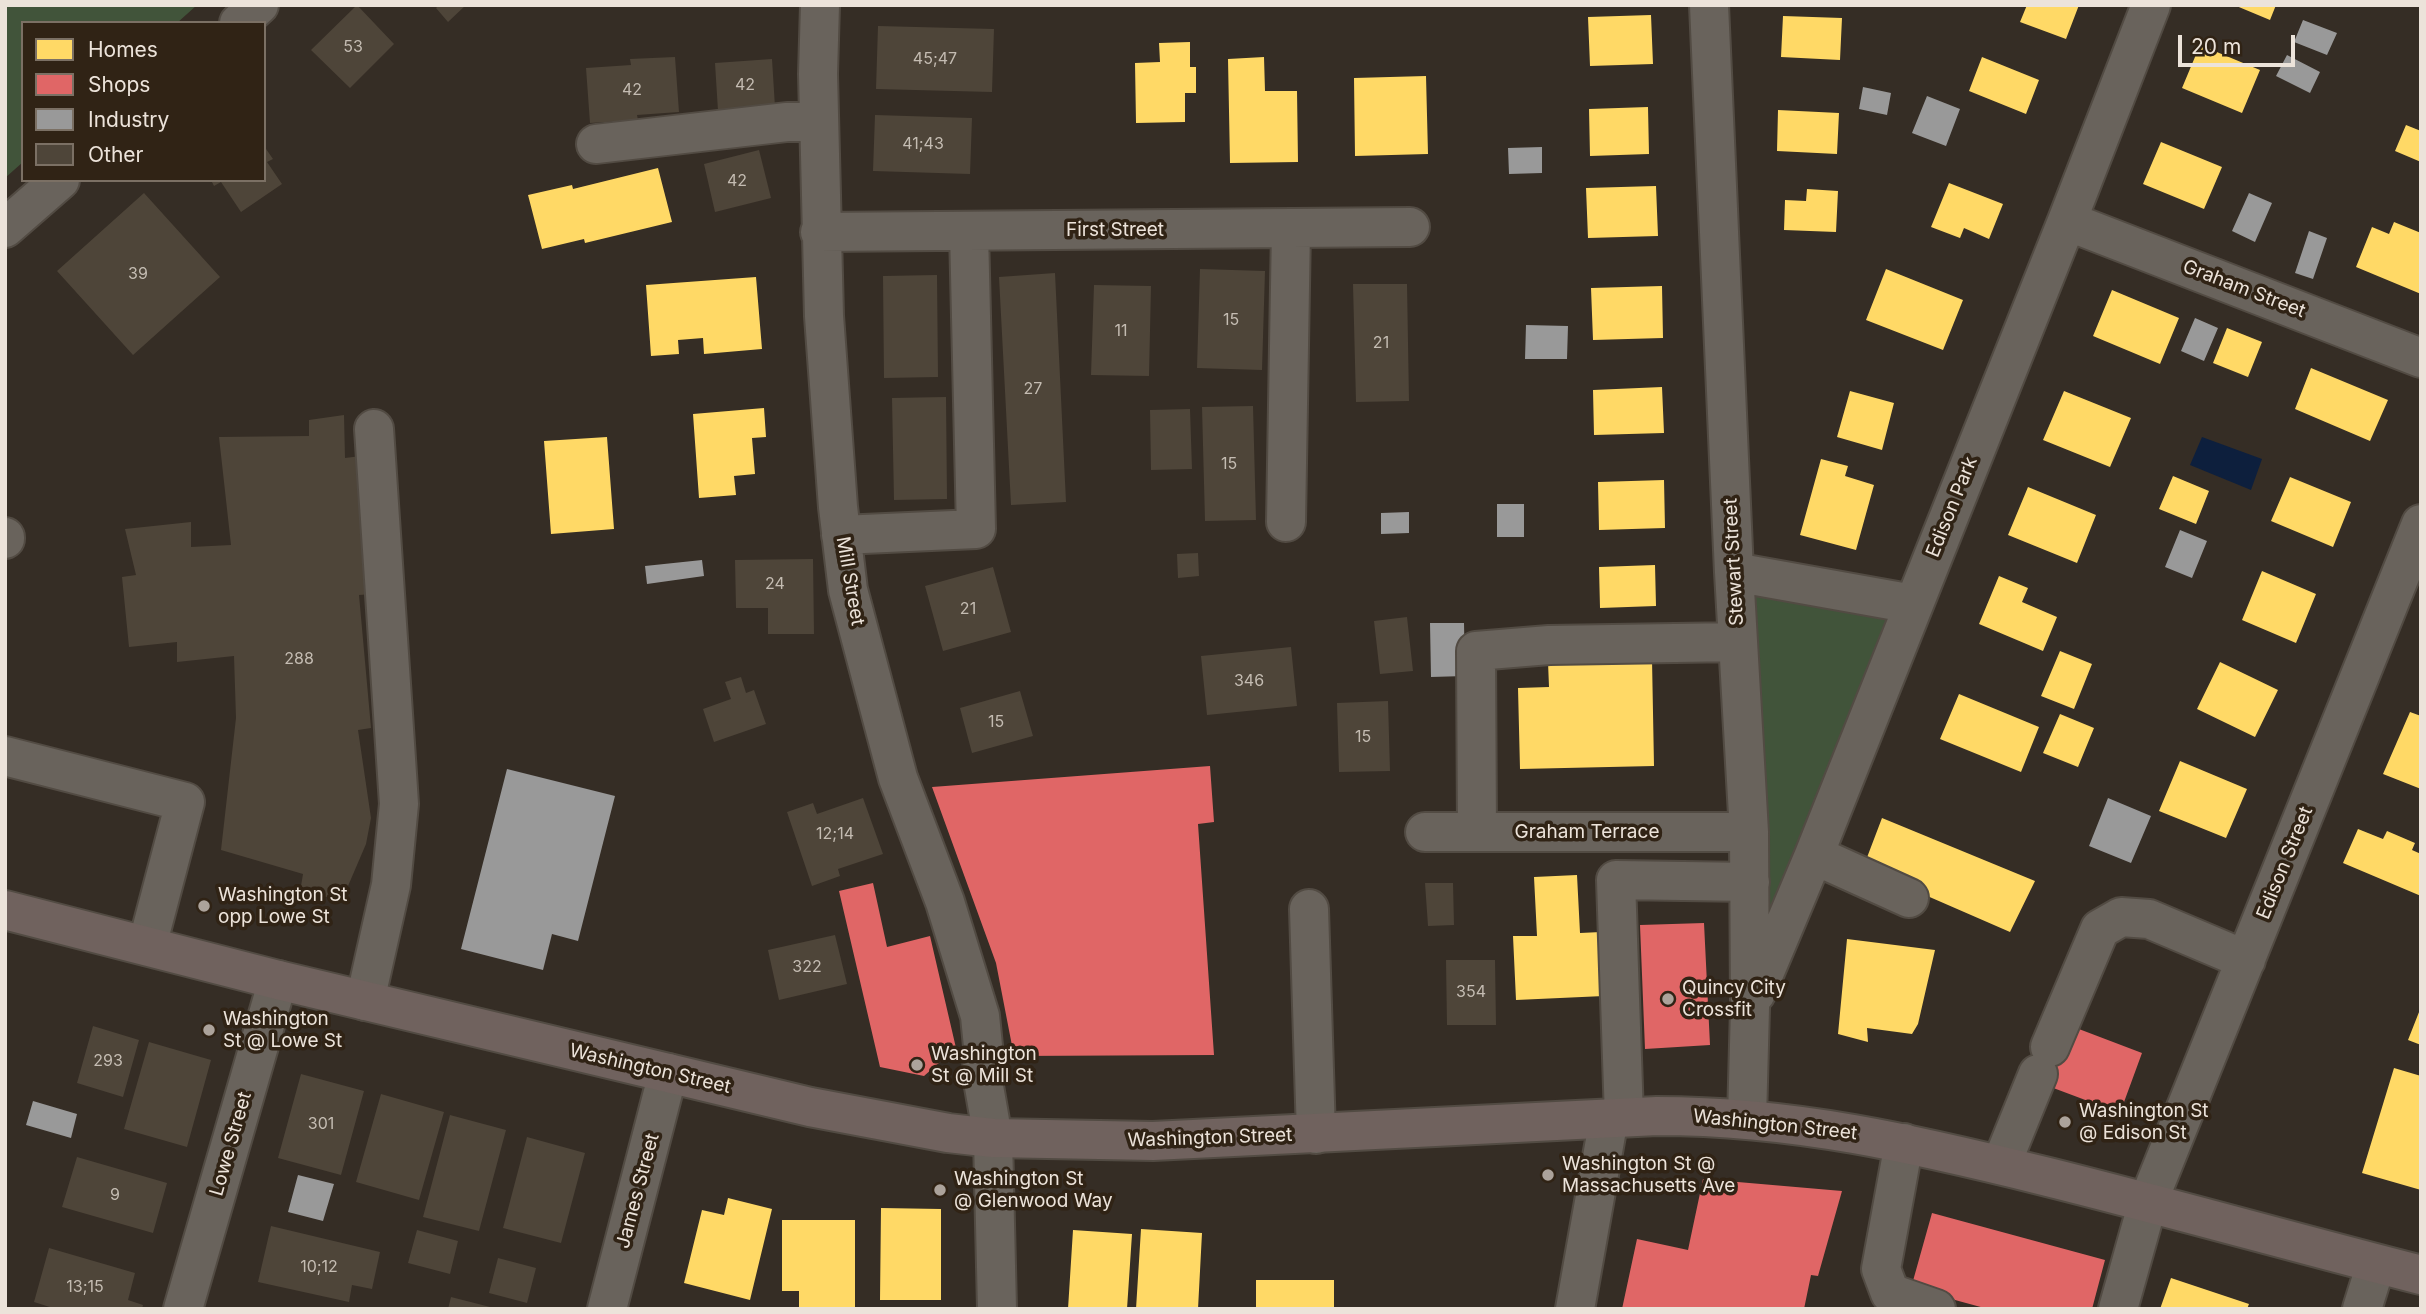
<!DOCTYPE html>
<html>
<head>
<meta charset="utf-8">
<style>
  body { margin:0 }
  #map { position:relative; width:2426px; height:1314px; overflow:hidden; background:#352d25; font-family:Inter,sans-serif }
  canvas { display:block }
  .frame { position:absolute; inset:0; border:7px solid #ece3da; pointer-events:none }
  .legend { position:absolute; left:21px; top:21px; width:245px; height:161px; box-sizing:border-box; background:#302315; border:2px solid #7b7064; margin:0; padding:9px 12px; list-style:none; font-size:21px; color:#ece3da }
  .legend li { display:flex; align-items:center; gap:14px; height:35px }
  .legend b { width:35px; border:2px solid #7b7064 }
  .scale { position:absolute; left:2178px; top:35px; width:117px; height:32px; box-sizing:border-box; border:4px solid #ece3da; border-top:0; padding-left:9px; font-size:21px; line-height:24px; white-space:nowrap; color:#ece3da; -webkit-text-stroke:5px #302315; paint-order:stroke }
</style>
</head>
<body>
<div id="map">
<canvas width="2426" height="1314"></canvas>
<div class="frame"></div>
<ul class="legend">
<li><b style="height:19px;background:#ffd966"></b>Homes</li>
<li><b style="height:19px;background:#e06666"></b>Shops</li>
<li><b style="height:19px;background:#999"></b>Industry</li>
<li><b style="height:19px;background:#4e4539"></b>Other</li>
</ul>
<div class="scale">20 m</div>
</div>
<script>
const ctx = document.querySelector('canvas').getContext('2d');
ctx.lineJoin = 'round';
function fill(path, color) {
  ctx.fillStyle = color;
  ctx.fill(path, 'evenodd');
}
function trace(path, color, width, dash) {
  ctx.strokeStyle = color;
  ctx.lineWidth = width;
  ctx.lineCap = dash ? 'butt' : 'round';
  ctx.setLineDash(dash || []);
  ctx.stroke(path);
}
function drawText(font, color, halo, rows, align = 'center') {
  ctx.font = font + ' Inter,sans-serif';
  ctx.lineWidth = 7;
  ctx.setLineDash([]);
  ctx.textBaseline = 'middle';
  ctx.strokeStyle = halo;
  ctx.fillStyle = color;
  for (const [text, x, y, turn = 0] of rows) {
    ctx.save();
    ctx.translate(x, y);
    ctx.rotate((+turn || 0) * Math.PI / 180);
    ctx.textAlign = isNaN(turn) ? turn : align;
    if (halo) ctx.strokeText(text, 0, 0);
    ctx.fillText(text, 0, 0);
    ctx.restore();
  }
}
fill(new Path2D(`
  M 5,5 L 197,5 L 177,23 L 23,23 L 23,162 L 5,178 Z
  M 1749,595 L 1897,617 L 1766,922 Z`), '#41543a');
fill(new Path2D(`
  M 2202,437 L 2262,459 L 2251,490 L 2190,465 Z`), '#0d1f3d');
fill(new Path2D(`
  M 2027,5 L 2079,5 L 2066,39 L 2020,22 Z
  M 2234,5 L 2276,5 L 2270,20 Z
  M 1651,15 L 1653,64 L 1590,66 L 1588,17 Z
  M 1783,16 L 1842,18 L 1840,60 L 1781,57 Z
  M 1190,42 L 1190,67 L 1196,67 L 1196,93 L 1185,93 L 1185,122 L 1136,123 L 1135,63 L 1160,62 L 1159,43 Z
  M 2200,45 L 2260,70 L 2242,113 L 2182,88 Z
  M 1264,57 L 1265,91 L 1297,91 L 1298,162 L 1230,163 L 1228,59 Z
  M 1982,57 L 2039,80 L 2026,114 L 1969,91 Z
  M 1426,76 L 1428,154 L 1355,156 L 1354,78 Z
  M 1648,107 L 1649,154 L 1590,156 L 1589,109 Z
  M 1778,110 L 1839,113 L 1837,154 L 1777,151 Z
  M 2406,125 L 2421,131 L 2421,162 L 2395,151 Z
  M 2161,142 L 2222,167 L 2204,209 L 2143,184 Z
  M 658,168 L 672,222 L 585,243 L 584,239 L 542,249 L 528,195 L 572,185 L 573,189 Z
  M 1949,183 L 2003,204 L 1989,239 L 1964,228 L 1960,238 L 1931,227 Z
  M 1656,186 L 1658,236 L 1588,238 L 1586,188 Z
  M 1807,189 L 1838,191 L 1836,232 L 1784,230 L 1785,200 L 1806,201 Z
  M 2394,222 L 2421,233 L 2421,294 L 2356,267 L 2372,227 L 2389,234 Z
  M 1886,269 L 1963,300 L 1943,350 L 1866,320 Z
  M 756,277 L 762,349 L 704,354 L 703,338 L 678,340 L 679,354 L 651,356 L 646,285 Z
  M 1662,286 L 1663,338 L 1593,340 L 1591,288 Z
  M 2112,290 L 2179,318 L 2160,364 L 2093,336 Z
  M 2227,328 L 2262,342 L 2248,377 L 2213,363 Z
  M 2311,368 L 2388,400 L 2370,441 L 2295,409 Z
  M 1662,387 L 1664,433 L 1594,435 L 1593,390 Z
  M 1850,391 L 1894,403 L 1882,450 L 1837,437 Z
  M 2064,391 L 2131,418 L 2110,467 L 2043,440 Z
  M 764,408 L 766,437 L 752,438 L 755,474 L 734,476 L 736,495 L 699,498 L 693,414 Z
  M 607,437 L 614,529 L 551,534 L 544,441 Z
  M 1821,459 L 1848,466 L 1845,476 L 1874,485 L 1856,550 L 1800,535 Z
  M 2173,476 L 2209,491 L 2196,524 L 2159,509 Z
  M 2290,477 L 2351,502 L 2333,547 L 2271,521 Z
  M 1664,480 L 1665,528 L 1599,530 L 1598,482 Z
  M 2028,487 L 2096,515 L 2077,563 L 2008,535 Z
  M 1655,565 L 1656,606 L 1600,608 L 1599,567 Z
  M 2262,571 L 2316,594 L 2296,643 L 2242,620 Z
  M 1999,576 L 2028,588 L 2022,602 L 2057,617 L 2043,651 L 1979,624 Z
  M 2060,651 L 2092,664 L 2074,709 L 2041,696 Z
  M 1652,659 L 1654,766 L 1520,769 L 1518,688 L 1549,687 L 1548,662 Z
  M 2220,662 L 2278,690 L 2255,737 L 2197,709 Z
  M 1959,694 L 2039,727 L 2021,772 L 1940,739 Z
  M 2410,712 L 2421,716 L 2421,789 L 2383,774 Z
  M 2060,714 L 2094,728 L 2078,767 L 2043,753 Z
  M 2180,761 L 2247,789 L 2226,838 L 2159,811 Z
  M 1882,818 L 2035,881 L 2010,932 L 1863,868 Z
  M 2358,829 L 2383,839 L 2387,831 L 2415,843 L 2412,850 L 2421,854 L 2421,896 L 2343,863 Z
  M 1577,875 L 1580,933 L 1601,932 L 1604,996 L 1516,1000 L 1513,936 L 1537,936 L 1534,877 Z
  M 1847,939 L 1935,950 L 1918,1024 L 1912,1034 L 1867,1028 L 1868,1042 L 1838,1034 Z
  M 2421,1007 L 2421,1045 L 2408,1040 Z
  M 2394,1068 L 2421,1076 L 2421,1190 L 2362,1173 Z
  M 728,1198 L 772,1209 L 750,1300 L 684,1283 L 702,1210 L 724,1215 Z
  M 881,1208 L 941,1209 L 941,1300 L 880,1300 Z
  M 782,1220 L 855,1220 L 855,1309 L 799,1309 L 799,1291 L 782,1291 Z
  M 1141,1229 L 1202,1233 L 1198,1309 L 1136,1309 Z
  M 1073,1230 L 1132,1234 L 1127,1309 L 1068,1309 Z
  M 2171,1278 L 2249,1304 L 2247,1309 L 2160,1309 Z
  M 1256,1280 L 1334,1280 L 1334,1309 L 1256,1309 Z`), '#ffd966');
fill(new Path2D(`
  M 1210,766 L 1214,822 L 1198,824 L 1214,1055 L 1014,1056 L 996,963 L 932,787 Z
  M 873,883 L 887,947 L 930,936 L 956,1048 L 924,1076 L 880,1067 L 839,891 Z
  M 1704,923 L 1710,1045 L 1645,1049 L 1640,925 Z
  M 2071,1026 L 2142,1053 L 2120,1113 L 2048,1086 Z
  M 1703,1179 L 1842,1191 L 1818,1276 L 1811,1275 L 1804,1309 L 1622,1309 L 1637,1239 L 1688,1250 Z
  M 1932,1213 L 2105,1260 L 2092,1309 L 1988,1309 L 1911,1288 Z`), '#e06666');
fill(new Path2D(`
  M 2303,20 L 2337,33 L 2327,55 L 2294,42 Z
  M 2287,55 L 2320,72 L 2310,93 L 2276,76 Z
  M 1863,87 L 1891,93 L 1887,115 L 1859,109 Z
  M 1927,96 L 1960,109 L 1946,146 L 1912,133 Z
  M 1542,147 L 1542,173 L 1509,174 L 1508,148 Z
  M 2249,193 L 2272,203 L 2255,242 L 2232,231 Z
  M 2309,231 L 2327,238 L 2313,279 L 2295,273 Z
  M 2195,318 L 2218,328 L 2204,361 L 2181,351 Z
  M 1526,325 L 1568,326 L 1567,359 L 1525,359 Z
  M 1497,504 L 1524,504 L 1524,537 L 1497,537 Z
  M 1409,512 L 1409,533 L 1381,534 L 1381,513 Z
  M 2180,530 L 2207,541 L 2192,578 L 2165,567 Z
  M 702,560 L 704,576 L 647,584 L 645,566 Z
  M 1430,623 L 1464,623 L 1465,676 L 1431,677 Z
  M 507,769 L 615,796 L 578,941 L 552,934 L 543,970 L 461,949 Z
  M 2108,798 L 2151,816 L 2131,863 L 2089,846 Z
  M 33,1101 L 77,1114 L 71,1138 L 26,1125 Z
  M 298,1175 L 334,1184 L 323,1221 L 288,1212 Z`), '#999');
fill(new Path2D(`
  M 357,5 L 394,44 L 350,88 L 311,50 Z
  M 439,5 L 466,5 L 448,22 L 436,8 Z
  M 878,26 L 994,29 L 992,92 L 876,89 Z
  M 675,57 L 679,112 L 637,115 L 638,120 L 590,123 L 586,68 L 631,65 L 630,59 Z
  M 772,59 L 775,107 L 718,111 L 715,63 Z
  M 875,115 L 972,118 L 970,174 L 873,171 Z
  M 264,146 L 273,159 L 267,162 L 282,184 L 241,212 L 221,182 L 214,186 L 211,180 L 264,180 Z
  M 759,150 L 771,198 L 715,212 L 704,164 Z
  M 144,193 L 220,277 L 133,355 L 57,271 Z
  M 1200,269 L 1265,271 L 1262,370 L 1197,368 Z
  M 1055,273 L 1066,502 L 1011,505 L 999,277 Z
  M 937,275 L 938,377 L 884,378 L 883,276 Z
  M 1353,284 L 1407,284 L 1409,401 L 1356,402 Z
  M 1094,285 L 1151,286 L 1149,376 L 1091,375 Z
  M 946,397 L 947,499 L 894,500 L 892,398 Z
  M 1253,406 L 1256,520 L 1205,521 L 1202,407 Z
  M 1190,409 L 1192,469 L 1151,470 L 1150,410 Z
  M 344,415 L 345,458 L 361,456 L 373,594 L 359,595 L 371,728 L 358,730 L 371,818 L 366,844 L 342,900 L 300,892 L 303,874 L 221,850 L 236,718 L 234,656 L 177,662 L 177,642 L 129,647 L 122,577 L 136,575 L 125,529 L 191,522 L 191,547 L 231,545 L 219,437 L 309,436 L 309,420 Z
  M 1198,553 L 1199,576 L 1178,578 L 1177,554 Z
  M 813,559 L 814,634 L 768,634 L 768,608 L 736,608 L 735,560 Z
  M 993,567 L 1011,632 L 943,651 L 925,586 Z
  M 1407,617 L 1413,671 L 1380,674 L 1374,621 Z
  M 1291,647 L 1297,706 L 1207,715 L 1201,656 Z
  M 741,677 L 746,693 L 754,690 L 766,724 L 714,742 L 703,709 L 731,699 L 725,682 Z
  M 1020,691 L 1033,736 L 972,753 L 960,708 Z
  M 1388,701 L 1390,771 L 1339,772 L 1337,703 Z
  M 863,798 L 883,854 L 838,869 L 840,876 L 812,886 L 787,812 L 813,803 L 817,814 Z
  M 1425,883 L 1453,883 L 1454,925 L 1428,926 Z
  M 835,935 L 847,984 L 779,1000 L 768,950 Z
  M 1446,960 L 1495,960 L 1496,1025 L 1447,1025 Z
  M 93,1026 L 139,1040 L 123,1097 L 77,1083 Z
  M 149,1042 L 211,1060 L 187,1147 L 124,1129 Z
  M 301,1074 L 364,1091 L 341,1175 L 278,1158 Z
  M 381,1094 L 444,1112 L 419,1200 L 356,1182 Z
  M 450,1115 L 506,1130 L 479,1231 L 423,1217 Z
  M 527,1137 L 585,1153 L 561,1243 L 503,1228 Z
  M 77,1157 L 167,1183 L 153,1233 L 62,1207 Z
  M 271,1226 L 380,1252 L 372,1289 L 352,1285 L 349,1302 L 258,1282 Z
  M 417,1230 L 458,1241 L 450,1274 L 408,1263 Z
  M 49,1248 L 135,1273 L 128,1300 L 143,1305 L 142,1309 L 56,1309 L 34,1302 Z
  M 498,1258 L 536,1268 L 527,1303 L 489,1293 Z
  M 451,1297 L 494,1308 L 494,1309 L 448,1309 Z`), '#4e4539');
const minor = new Path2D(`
  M 820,5 L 818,74 L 824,316 L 838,507 L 848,590 L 898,778 L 945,902 L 980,1016 L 983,1046 L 982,1075 L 993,1138 L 997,1309
  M 1709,5 L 1734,572 L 1749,832 L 1750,1008 L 1747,1119
  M 239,23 L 259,5
  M 596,144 L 787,122 L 819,122
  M 2067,221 L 2421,358
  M 5,228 L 60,180
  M 820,232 L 1410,227
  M 1286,522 L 1291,228
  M 841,535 L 976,529 L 969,231
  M 5,537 L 5,539
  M 1734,572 L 1913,604
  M 5,756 L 185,802 L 147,946
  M 1425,832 L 1749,832
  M 1477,832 L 1476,651 L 1549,645 L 1738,642
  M 1814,855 L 1909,898
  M 1309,909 L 1316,1134
  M 1756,993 L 1814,855 L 2067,221 L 2151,5
  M 365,1001 L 391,885 L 399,804 L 374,429
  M 2050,1047 L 2100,929 L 2121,917 L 2149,919 L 2246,960
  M 1624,1117 L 1616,880 L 1750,882
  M 1904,1143 L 1881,1269 L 1890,1293 L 1936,1309
  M 2001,1165 L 2038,1074
  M 183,1309 L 278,980
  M 607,1309 L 668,1073
  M 1575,1309 L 1609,1118
  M 2118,1309 L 2148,1202 L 2421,524
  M 2362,1309 L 2376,1264`);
const major = new Path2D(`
  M 5,910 L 278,980 L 668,1073 L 810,1107 L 948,1133 L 993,1138 L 1153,1141 L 1657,1116 C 1795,1116 1915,1144 2048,1177 C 2172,1208 2296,1243 2421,1275`);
trace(minor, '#524b43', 42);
trace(major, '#524b43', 42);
trace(minor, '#69635c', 38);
trace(major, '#70625e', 38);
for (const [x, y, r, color] of [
  [204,906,7,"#aca39b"],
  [1668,999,7,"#aca39b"],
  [209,1030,7,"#aca39b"],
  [917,1065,7,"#aca39b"],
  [2065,1122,7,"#aca39b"],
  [1548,1175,7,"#aca39b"],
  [940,1190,7,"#aca39b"]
]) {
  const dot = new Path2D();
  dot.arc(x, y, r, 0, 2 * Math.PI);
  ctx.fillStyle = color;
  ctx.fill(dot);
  trace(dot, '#302315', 2.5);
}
drawText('16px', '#c4bcb2', null, [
  ["53",353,47],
  ["45;47",935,59],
  ["42",745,85],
  ["42",632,90],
  ["41;43",923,144],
  ["42",737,181],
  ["39",138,274],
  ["15",1231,320],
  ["11",1121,331],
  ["21",1381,343],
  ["27",1033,389],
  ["15",1229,464],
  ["24",775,584],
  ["21",968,609],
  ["288",299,659],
  ["346",1249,681],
  ["15",996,722],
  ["15",1363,737],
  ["12;14",835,834],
  ["322",807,967],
  ["354",1471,992],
  ["293",108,1061],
  ["301",321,1124],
  ["9",115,1195],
  ["10;12",319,1267],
  ["13;15",85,1287]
]);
drawText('19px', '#ece3da', '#302315', [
  ["First Street",1115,230],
  ["Graham Street",2244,289,21],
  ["Edison Park",1952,507,-68],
  ["Stewart Street",1734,562,-93],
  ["Mill Street",850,581,80],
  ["Graham Terrace",1587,832],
  ["Edison Street",2285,863,-68],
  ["Washington Street",650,1069,13],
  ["Washington Street",1775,1125,6],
  ["Washington Street",1210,1138,-2],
  ["Lowe Street",231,1144,-74],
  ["James Street",638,1191,-75]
]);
drawText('19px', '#ece3da', '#302315', [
  ["Washington St",218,895],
  ["opp Lowe St",218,917],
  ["Quincy City",1682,988],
  ["Crossfit",1682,1010],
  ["Washington",223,1019],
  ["St @ Lowe St",223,1041],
  ["Washington",931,1054],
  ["St @ Mill St",931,1076],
  ["Washington St",2079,1111],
  ["@ Edison St",2079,1133],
  ["Washington St @",1562,1164],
  ["Massachusetts Ave",1562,1186],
  ["Washington St",954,1179],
  ["@ Glenwood Way",954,1201]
], 'left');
</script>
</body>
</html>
